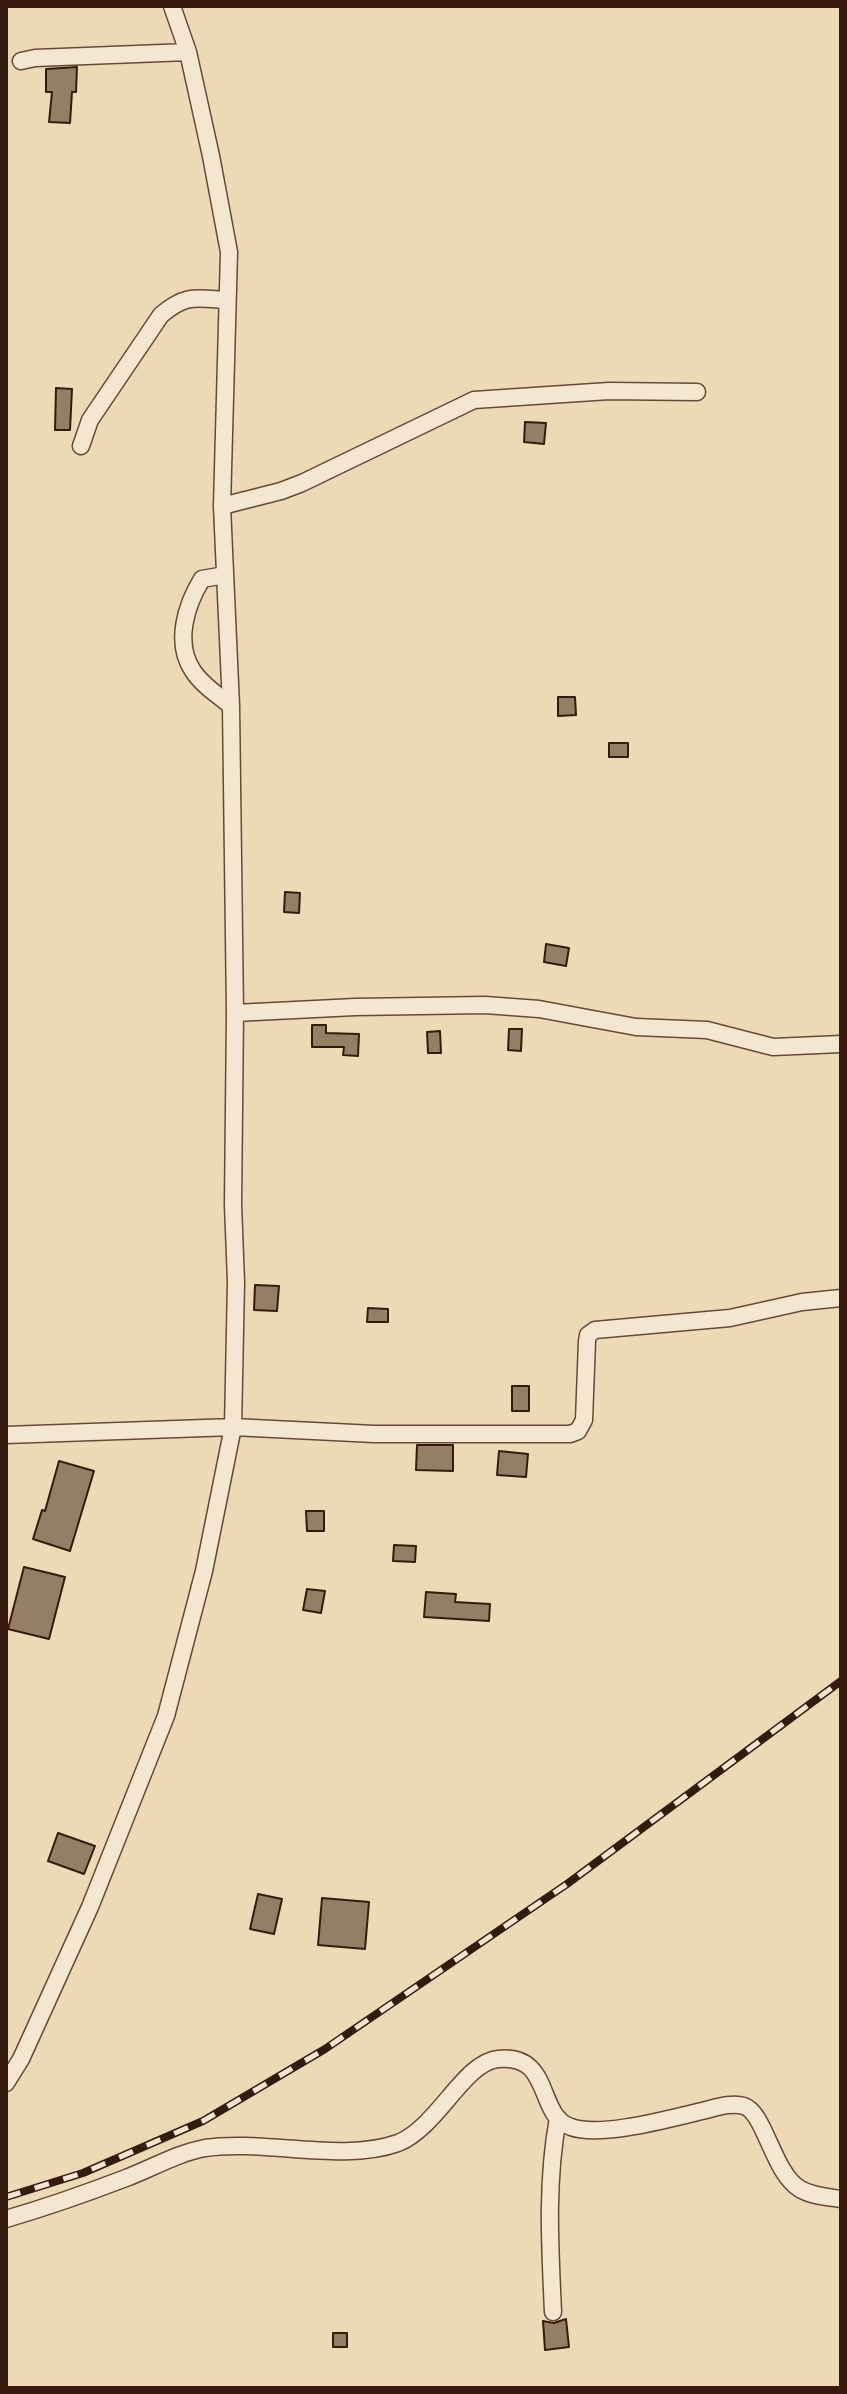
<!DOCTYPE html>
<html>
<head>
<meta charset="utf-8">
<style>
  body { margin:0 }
  #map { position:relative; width:847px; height:2394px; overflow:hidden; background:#eed9b6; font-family:"IM FELL DW Pica",serif }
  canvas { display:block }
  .frame { position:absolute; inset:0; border:8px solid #371a0e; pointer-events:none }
</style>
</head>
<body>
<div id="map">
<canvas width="847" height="2394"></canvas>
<div class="frame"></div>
</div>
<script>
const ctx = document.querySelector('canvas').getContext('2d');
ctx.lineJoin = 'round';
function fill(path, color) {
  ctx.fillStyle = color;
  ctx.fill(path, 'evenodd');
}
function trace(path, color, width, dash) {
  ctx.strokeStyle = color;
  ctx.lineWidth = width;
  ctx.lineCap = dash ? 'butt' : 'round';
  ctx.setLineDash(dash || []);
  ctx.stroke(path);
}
const building = new Path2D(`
  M 77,67 L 76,92 L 72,92 L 70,123 L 49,122 L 52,92 L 46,92 L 46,69 Z
  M 56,388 L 72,389 L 70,430 L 55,430 Z
  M 525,422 L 546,423 L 544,444 L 524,442 Z
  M 558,697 L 575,697 L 576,715 L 558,716 Z
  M 609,743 L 628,743 L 628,757 L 609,757 Z
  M 285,892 L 300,893 L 299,913 L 284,912 Z
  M 546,944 L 569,948 L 566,966 L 544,962 Z
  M 312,1025 L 326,1025 L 326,1033 L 359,1034 L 358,1056 L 343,1055 L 344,1047 L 312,1047 Z
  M 509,1029 L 522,1029 L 521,1051 L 508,1050 Z
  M 440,1031 L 441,1053 L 428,1053 L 427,1032 Z
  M 255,1285 L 279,1286 L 277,1311 L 254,1310 Z
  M 368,1308 L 388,1309 L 388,1322 L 367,1322 Z
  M 512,1386 L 529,1386 L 529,1411 L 512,1411 Z
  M 417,1445 L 453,1445 L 453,1471 L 416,1470 Z
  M 499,1451 L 528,1454 L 526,1477 L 497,1475 Z
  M 59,1461 L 94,1471 L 70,1551 L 33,1539 L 42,1510 L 45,1511 Z
  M 306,1511 L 324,1511 L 324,1531 L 307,1531 Z
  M 394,1545 L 416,1546 L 415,1562 L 393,1561 Z
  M 24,1567 L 65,1577 L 49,1639 L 8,1629 Z
  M 307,1589 L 325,1591 L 321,1613 L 303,1610 Z
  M 426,1592 L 456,1594 L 455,1602 L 490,1604 L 489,1621 L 424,1617 Z
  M 58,1833 L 95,1846 L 84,1874 L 48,1861 Z
  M 258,1894 L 282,1899 L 274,1934 L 250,1929 Z
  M 322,1898 L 369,1902 L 365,1949 L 318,1945 Z
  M 566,2319 L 569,2347 L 545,2350 L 543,2321 L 554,2323 Z
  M 333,2333 L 347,2333 L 347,2347 L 333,2347 Z`);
fill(building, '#967d65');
trace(building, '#371a0e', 2);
const street = new Path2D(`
  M 21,61 L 35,58 L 188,52
  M 81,446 L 90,420 L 161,315 C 186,294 195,298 226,300
  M 222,506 L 281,491 L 302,483 L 474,400 L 609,391 L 697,392
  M 225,575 L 202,579 C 186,605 174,643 193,671 C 202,685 218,695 231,706
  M 235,1013 L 355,1007 L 485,1005 L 539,1009 L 636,1027 L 707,1030 L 773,1047 L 841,1044
  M 6,1435 L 233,1427 L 374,1434 L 570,1434 L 578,1431 L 584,1420 L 587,1341 L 588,1335 L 595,1330 L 730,1318 L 802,1302 L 841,1298
  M 6,2083 L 21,2059 L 90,1907 L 166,1716 L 204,1571 L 233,1427 L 236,1282 L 233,1205 L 235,1013 L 231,706 L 222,506 L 229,252 L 211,156 L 188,52 L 172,6
  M 6,2219 C 47,2207 87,2193 126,2178 C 152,2168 178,2153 205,2148 C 264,2139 342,2163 398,2143 C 437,2128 464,2062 498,2059 C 553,2053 536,2116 571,2127 C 601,2138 671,2118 702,2111 C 715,2108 731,2102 744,2106 C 765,2113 773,2173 800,2189 C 812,2196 827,2197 841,2199
  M 553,2312 C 550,2246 546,2183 558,2118`);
trace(street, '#654a38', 19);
trace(street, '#f4e6d0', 16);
const rail = new Path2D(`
  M 6,2197 L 83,2173 L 203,2121 L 325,2049 L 567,1884 L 841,1681`);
trace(rail, '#371a0e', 8);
trace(rail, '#f4e6d0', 5, [15]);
</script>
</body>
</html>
